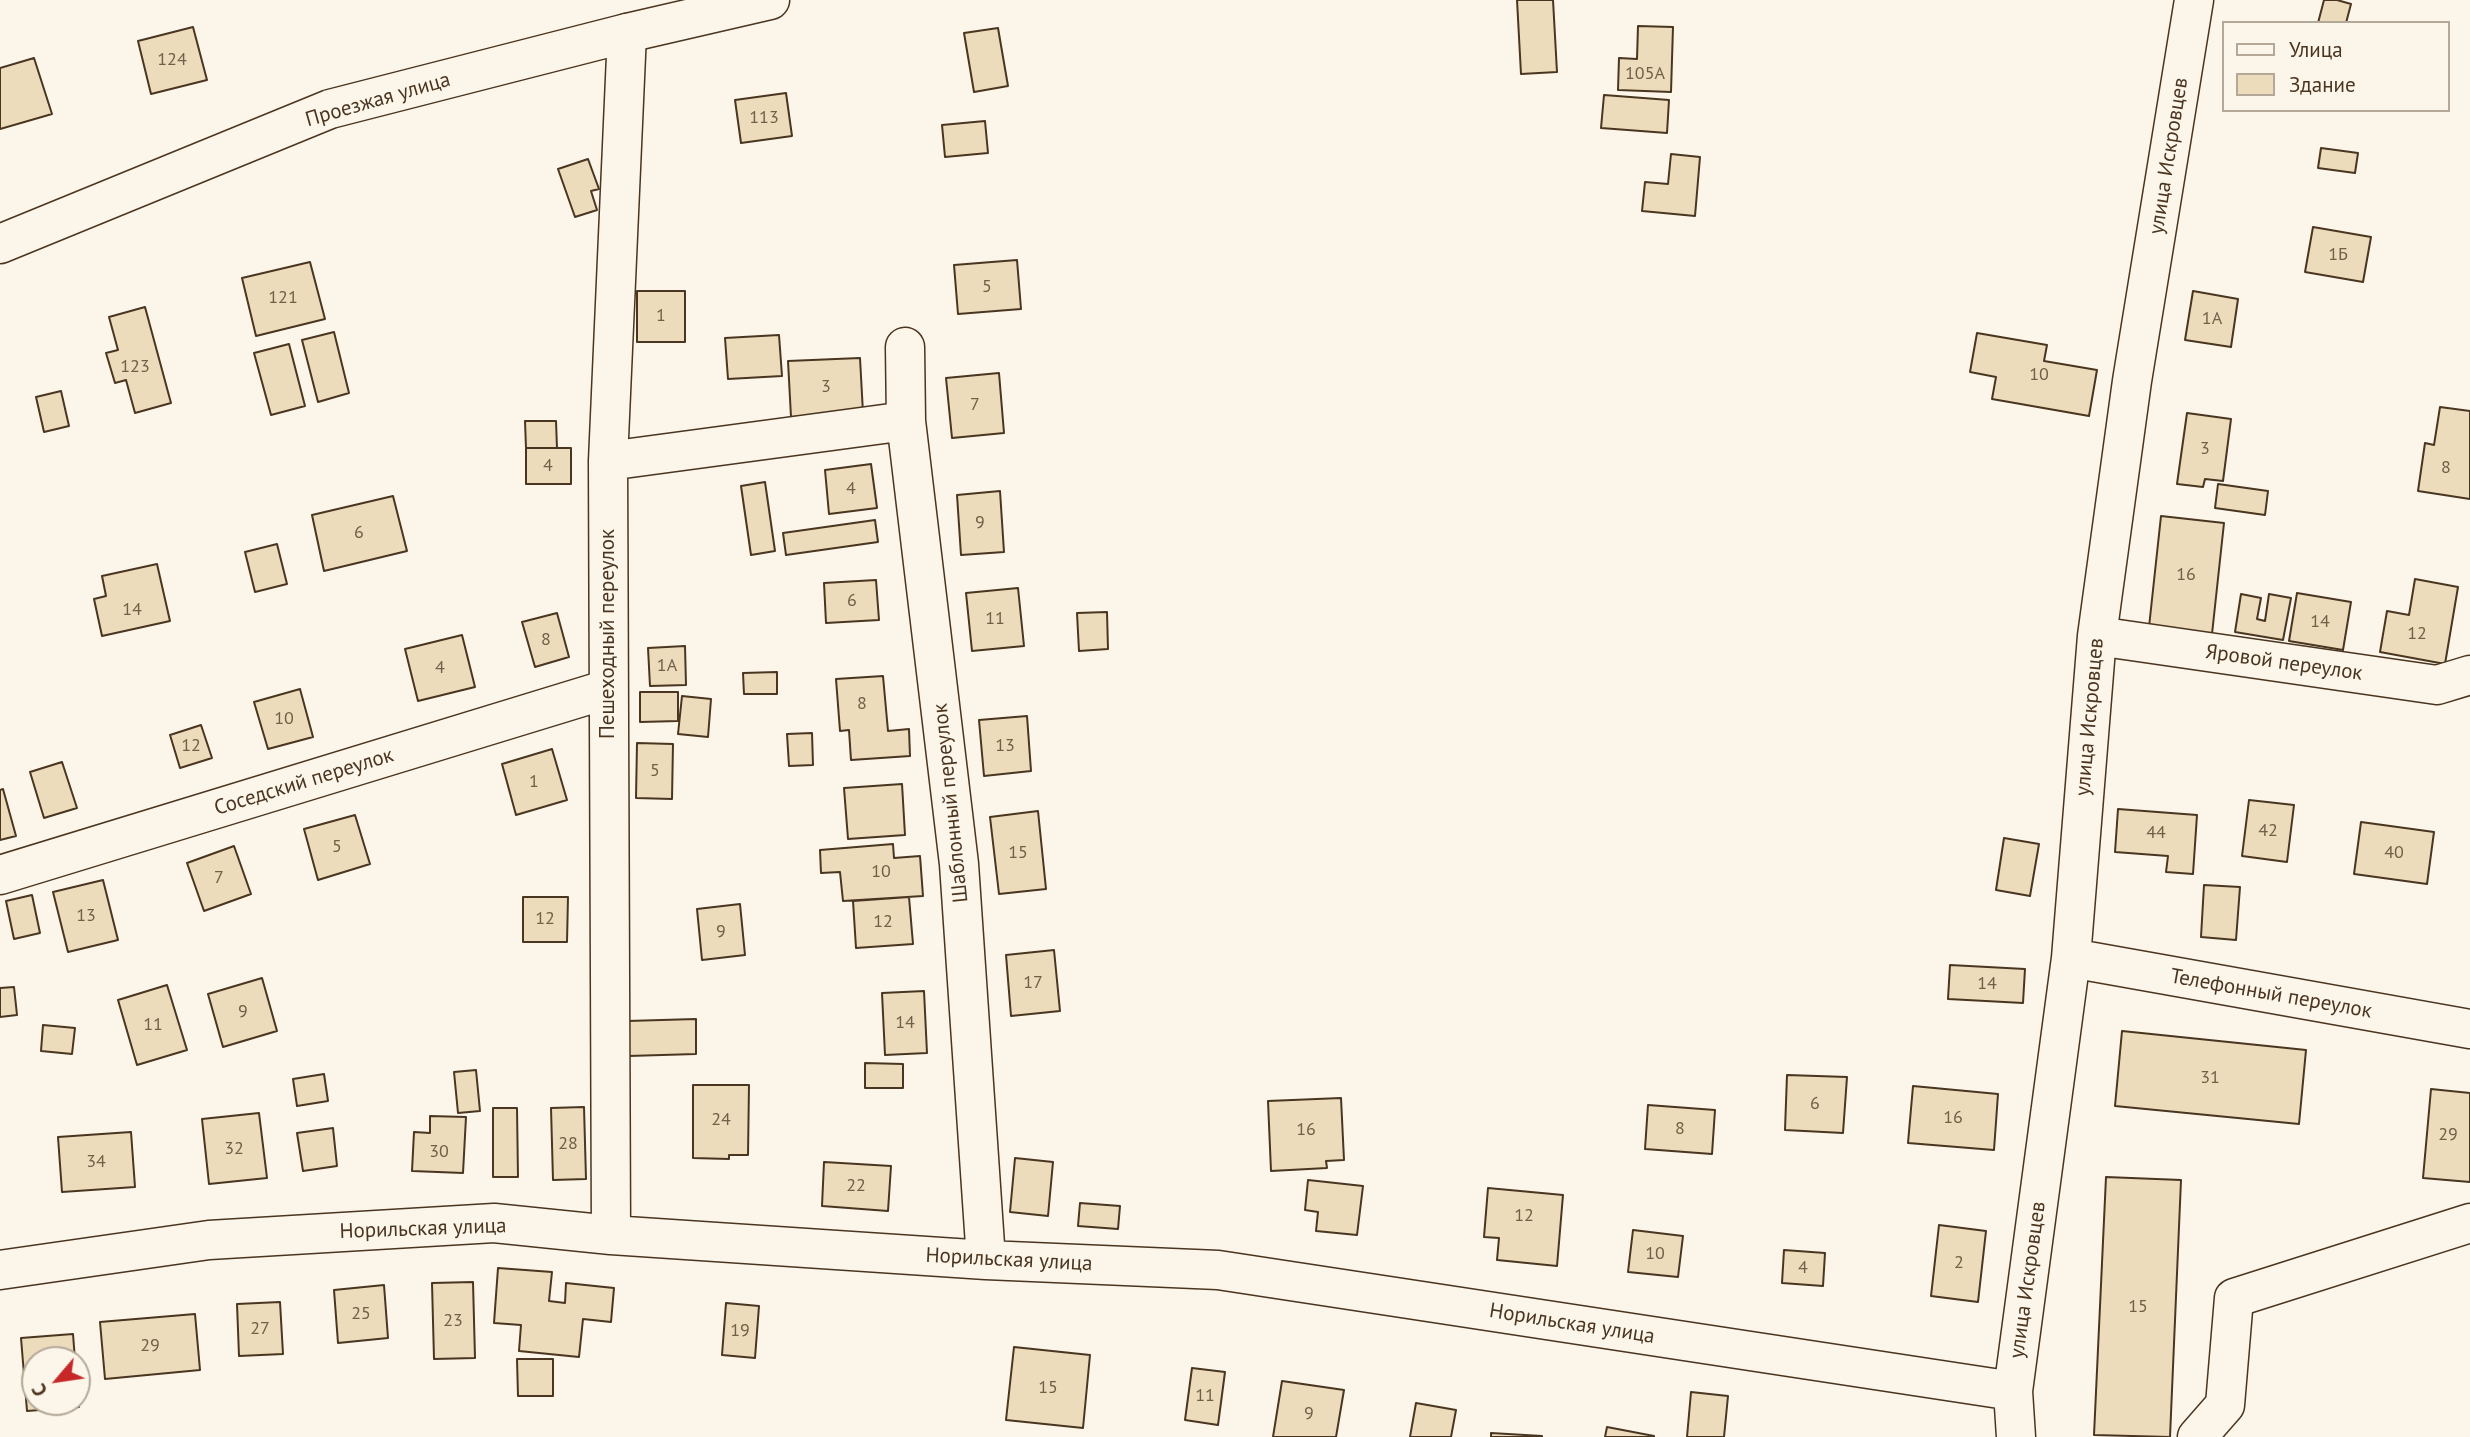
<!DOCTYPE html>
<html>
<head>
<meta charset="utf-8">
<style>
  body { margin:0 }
  #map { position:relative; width:2470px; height:1437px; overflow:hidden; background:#fbf6e9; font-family:"PT Sans",sans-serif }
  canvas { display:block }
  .legend { position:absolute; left:2222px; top:21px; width:228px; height:91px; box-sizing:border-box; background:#fbf6e9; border:2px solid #b4a999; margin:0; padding:9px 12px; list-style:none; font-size:21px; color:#4a3520 }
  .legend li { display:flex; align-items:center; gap:14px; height:35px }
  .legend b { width:35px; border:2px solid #b4a999 }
  .north { position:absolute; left:21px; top:1346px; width:70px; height:70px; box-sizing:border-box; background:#fbf6e9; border:2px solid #b4a999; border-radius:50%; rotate:241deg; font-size:19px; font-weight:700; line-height:28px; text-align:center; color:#4a3520 }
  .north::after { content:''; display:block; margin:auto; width:24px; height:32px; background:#c62828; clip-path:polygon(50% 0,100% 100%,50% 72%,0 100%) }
</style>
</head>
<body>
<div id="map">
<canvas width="2470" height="1437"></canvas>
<ul class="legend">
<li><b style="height:9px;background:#fbf6e9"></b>Улица</li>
<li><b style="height:19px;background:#ecdcbc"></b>Здание</li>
</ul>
<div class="north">С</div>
</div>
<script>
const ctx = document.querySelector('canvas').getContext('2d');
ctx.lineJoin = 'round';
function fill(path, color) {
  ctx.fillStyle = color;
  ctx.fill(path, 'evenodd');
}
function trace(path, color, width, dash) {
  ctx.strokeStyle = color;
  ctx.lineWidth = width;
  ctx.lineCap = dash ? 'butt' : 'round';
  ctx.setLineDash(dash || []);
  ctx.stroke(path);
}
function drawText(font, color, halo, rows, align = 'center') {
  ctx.font = font + ' "PT Sans",sans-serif';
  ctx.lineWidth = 5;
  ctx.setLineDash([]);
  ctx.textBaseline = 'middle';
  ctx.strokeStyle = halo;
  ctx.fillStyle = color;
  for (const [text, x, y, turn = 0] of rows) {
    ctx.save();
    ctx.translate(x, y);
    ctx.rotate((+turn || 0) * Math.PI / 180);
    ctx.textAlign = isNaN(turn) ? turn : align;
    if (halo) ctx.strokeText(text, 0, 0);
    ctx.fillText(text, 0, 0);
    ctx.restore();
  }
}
const building = new Path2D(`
  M 1517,0 L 1553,0 L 1557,72 L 1521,74 Z
  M 2324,0 L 2337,0 L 2351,4 L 2346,23 L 2318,23 Z
  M 1638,26 L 1673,27 L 1671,92 L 1618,90 L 1619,58 L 1637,59 Z
  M 193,27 L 207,80 L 151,94 L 138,41 Z
  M 998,28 L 1008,86 L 974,92 L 964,33 Z
  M 34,58 L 52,114 L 0,129 L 0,68 Z
  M 786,93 L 792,136 L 741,143 L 735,100 Z
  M 1604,95 L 1669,100 L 1667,133 L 1601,128 Z
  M 985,121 L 988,153 L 945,157 L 942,125 Z
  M 2321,148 L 2358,153 L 2355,173 L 2318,168 Z
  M 1671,154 L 1700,157 L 1695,216 L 1642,211 L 1645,182 L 1668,184 Z
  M 588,159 L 599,189 L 591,191 L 597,210 L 575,217 L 558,169 Z
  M 2313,227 L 2371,237 L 2363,282 L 2305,272 Z
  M 1017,260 L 1021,309 L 958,314 L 954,265 Z
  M 310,262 L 325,319 L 256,336 L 242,278 Z
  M 637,291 L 685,291 L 685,342 L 637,342 Z
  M 2193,291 L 2238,299 L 2231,347 L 2185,340 Z
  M 145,307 L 171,403 L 135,413 L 126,380 L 115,383 L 106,353 L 118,350 L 109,317 Z
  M 334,332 L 349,393 L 318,402 L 302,340 Z
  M 1977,333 L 2047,345 L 2044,361 L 2097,370 L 2089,416 L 1992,399 L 1996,377 L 1970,372 Z
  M 779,335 L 782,376 L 728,379 L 725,338 Z
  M 289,344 L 305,406 L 271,415 L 254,353 Z
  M 860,358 L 863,413 L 791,417 L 788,361 Z
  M 999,373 L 1004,433 L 952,438 L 946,378 Z
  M 61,391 L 69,426 L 44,432 L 36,397 Z
  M 2440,407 L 2470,411 L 2470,499 L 2418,491 L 2425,443 L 2434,445 Z
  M 2187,413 L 2231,419 L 2223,481 L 2205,479 L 2203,487 L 2177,484 Z
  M 525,421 L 556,421 L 557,448 L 526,448 Z
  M 526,448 L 571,448 L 571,484 L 526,484 Z
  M 871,464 L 877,508 L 829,514 L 825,470 Z
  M 765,482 L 775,551 L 751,555 L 741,486 Z
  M 2218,484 L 2268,491 L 2265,515 L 2215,508 Z
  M 1000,491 L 1004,552 L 961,555 L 957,495 Z
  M 393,496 L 407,551 L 324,571 L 312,515 Z
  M 2161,516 L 2224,523 L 2212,634 L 2149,627 Z
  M 875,520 L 878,542 L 786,555 L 783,533 Z
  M 277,544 L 287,584 L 255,592 L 245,552 Z
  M 157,564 L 170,621 L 102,636 L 94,599 L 106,596 L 102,576 Z
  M 2415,579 L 2458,587 L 2445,664 L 2380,652 L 2387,611 L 2409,615 Z
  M 876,580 L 879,620 L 826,623 L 824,583 Z
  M 1018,588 L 1024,646 L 972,651 L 966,593 Z
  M 2297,593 L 2351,602 L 2343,650 L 2289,641 Z
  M 2241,594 L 2261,598 L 2257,619 L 2265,621 L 2269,594 L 2291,598 L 2283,640 L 2235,632 Z
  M 1107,612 L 1108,649 L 1079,651 L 1077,613 Z
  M 557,613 L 569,657 L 535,667 L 522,622 Z
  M 462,635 L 475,687 L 418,701 L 405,649 Z
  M 685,646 L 686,685 L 650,686 L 648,648 Z
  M 777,672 L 777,694 L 744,694 L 743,673 Z
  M 883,676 L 888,731 L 909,729 L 910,756 L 851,760 L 849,730 L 840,731 L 836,679 Z
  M 300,689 L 313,737 L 268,749 L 254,702 Z
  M 640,692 L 678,692 L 678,721 L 640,722 Z
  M 682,696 L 711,699 L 708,737 L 678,734 Z
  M 1027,716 L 1031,771 L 984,776 L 979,720 Z
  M 201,725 L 212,758 L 180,768 L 170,735 Z
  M 812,733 L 813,765 L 789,766 L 787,734 Z
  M 637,743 L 673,744 L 672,799 L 636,798 Z
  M 552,749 L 567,800 L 516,815 L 502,764 Z
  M 62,762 L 77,808 L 44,818 L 30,772 Z
  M 902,784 L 905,835 L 848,839 L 844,788 Z
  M 3,789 L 16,836 L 0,840 L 0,790 Z
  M 2249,800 L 2294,805 L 2287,862 L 2242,856 Z
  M 2118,809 L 2197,815 L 2193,874 L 2166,872 L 2168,856 L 2115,852 Z
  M 1038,811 L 1046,889 L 999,894 L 990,817 Z
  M 355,815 L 370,864 L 318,880 L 304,829 Z
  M 2361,822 L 2434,832 L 2427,884 L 2354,874 Z
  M 2004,838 L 2039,844 L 2030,896 L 1996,890 Z
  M 893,844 L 894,858 L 920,856 L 923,896 L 843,901 L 840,872 L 821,873 L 820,850 Z
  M 234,846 L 251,894 L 204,911 L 187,863 Z
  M 103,880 L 118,940 L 68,952 L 53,892 Z
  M 2204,885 L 2240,887 L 2236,940 L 2201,937 Z
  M 32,895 L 40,933 L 14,939 L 6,901 Z
  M 523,897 L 568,897 L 567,942 L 523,942 Z
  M 909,897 L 913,944 L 856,948 L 853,901 Z
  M 740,904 L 745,955 L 702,960 L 697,909 Z
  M 1054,950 L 1060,1011 L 1011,1016 L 1006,955 Z
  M 1950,965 L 2025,969 L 2023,1003 L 1948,999 Z
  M 262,978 L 277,1031 L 223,1047 L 208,994 Z
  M 167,985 L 187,1050 L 137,1065 L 118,1000 Z
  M 14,987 L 17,1015 L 0,1017 L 0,988 Z
  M 924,991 L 927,1053 L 885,1055 L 882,993 Z
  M 696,1019 L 696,1054 L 628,1056 L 627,1021 Z
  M 43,1025 L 75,1028 L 72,1054 L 41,1051 Z
  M 2122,1031 L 2306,1050 L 2299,1124 L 2115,1106 Z
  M 865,1063 L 903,1064 L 903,1088 L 865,1088 Z
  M 476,1070 L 480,1111 L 458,1113 L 454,1072 Z
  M 324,1074 L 328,1101 L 297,1106 L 293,1079 Z
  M 1787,1075 L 1847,1077 L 1843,1133 L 1785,1130 Z
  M 693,1085 L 749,1085 L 748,1155 L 729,1155 L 729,1159 L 693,1158 Z
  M 1913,1086 L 1998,1094 L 1994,1150 L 1908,1143 Z
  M 2431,1089 L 2470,1093 L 2470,1182 L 2423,1178 Z
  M 1341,1098 L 1344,1160 L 1326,1161 L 1327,1168 L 1271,1171 L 1268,1101 Z
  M 1648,1105 L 1715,1110 L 1712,1154 L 1645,1149 Z
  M 584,1107 L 586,1179 L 553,1180 L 551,1108 Z
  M 493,1108 L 517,1108 L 518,1177 L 493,1177 Z
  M 259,1113 L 267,1178 L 209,1184 L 202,1119 Z
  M 430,1116 L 466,1117 L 463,1173 L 412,1171 L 414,1132 L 430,1133 Z
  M 333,1128 L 337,1166 L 303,1171 L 297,1133 Z
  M 131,1132 L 135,1187 L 62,1192 L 58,1137 Z
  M 1015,1158 L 1053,1162 L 1048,1216 L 1010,1212 Z
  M 824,1162 L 891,1166 L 888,1211 L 822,1206 Z
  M 2106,1177 L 2181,1180 L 2170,1437 L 2094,1435 Z
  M 1308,1180 L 1363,1186 L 1357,1235 L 1316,1231 L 1318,1212 L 1305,1210 Z
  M 1488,1188 L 1563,1195 L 1557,1266 L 1497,1260 L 1499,1238 L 1484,1237 Z
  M 1080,1203 L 1120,1206 L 1118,1229 L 1078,1226 Z
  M 1939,1225 L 1986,1231 L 1978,1302 L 1931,1296 Z
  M 1633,1230 L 1683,1236 L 1678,1277 L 1628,1272 Z
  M 1784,1250 L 1825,1253 L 1823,1286 L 1782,1283 Z
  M 498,1268 L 552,1272 L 549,1301 L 565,1303 L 566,1283 L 614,1288 L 611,1322 L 583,1319 L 579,1357 L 519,1351 L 521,1325 L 494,1323 Z
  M 473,1282 L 475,1358 L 434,1359 L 432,1283 Z
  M 384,1285 L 388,1338 L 338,1343 L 334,1290 Z
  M 280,1302 L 283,1354 L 239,1356 L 237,1304 Z
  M 726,1303 L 759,1306 L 755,1358 L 722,1355 Z
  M 195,1314 L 200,1370 L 105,1379 L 100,1322 Z
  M 73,1334 L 75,1360 L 35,1360 L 35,1402 L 77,1402 L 77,1384 L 79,1407 L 27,1411 L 21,1338 Z
  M 1014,1347 L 1090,1355 L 1083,1428 L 1006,1420 Z
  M 517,1359 L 553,1359 L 553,1396 L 518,1396 Z
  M 1192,1368 L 1225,1372 L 1218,1425 L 1185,1420 Z
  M 1282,1381 L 1344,1390 L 1336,1437 L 1273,1437 Z
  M 1691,1392 L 1728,1396 L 1724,1437 L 1687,1437 Z
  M 1416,1403 L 1456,1410 L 1451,1437 L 1410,1437 Z
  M 1607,1427 L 1654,1436 L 1654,1437 L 1605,1437 Z
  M 1491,1433 L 1542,1436 L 1542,1437 L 1491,1437 Z`);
fill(building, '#ecdcbc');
trace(building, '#4a3520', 2);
const minor = new Path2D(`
  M 905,347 L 906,421 L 959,864 L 986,1260
  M 608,461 L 906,421
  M 2097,636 L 2437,685 L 2470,675
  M 0,875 L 608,689
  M 2071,958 L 2470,1029
  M 611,1235 L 608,461 L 627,33
  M 0,1270 L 209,1240 L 494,1223 L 611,1235 L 986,1260 L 1218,1270 L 2013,1391
  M 2016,1437 L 2013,1391 L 2071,958 L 2097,636 L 2132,381 L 2194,0
  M 2197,1437 L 2225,1405 L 2234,1298 L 2470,1223`);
const major = new Path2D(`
  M 0,244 L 330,109 L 627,33 L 770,0`);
trace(minor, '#4a3520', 41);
trace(major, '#4a3520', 41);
trace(minor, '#fbf6e9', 38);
trace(major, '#fbf6e9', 38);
drawText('18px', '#725f47', null, [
  ["124",172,60],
  ["105А",1645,74],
  ["113",764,118],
  ["1Б",2338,255],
  ["5",987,287],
  ["121",283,298],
  ["1",661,316],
  ["1А",2212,319],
  ["123",135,367],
  ["10",2039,375],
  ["3",826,387],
  ["7",975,405],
  ["3",2205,449],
  ["4",548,466],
  ["8",2446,468],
  ["4",851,489],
  ["9",980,523],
  ["6",359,533],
  ["16",2186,575],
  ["6",852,601],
  ["14",132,610],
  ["11",995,619],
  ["14",2320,622],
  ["12",2417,634],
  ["8",546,640],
  ["1А",667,666],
  ["4",440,668],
  ["8",862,704],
  ["10",284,719],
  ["12",191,746],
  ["13",1005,746],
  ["5",655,771],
  ["1",534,782],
  ["42",2268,831],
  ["44",2156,833],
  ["5",337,847],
  ["15",1018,853],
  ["40",2394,853],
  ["10",881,872],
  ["7",219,878],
  ["13",86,916],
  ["12",545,919],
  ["12",883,922],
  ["9",721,932],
  ["17",1033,983],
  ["14",1987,984],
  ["9",243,1012],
  ["14",905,1023],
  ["11",153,1025],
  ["31",2210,1078],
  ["6",1815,1104],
  ["16",1953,1118],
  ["24",721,1120],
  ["8",1680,1129],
  ["16",1306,1130],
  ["29",2448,1135],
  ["28",568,1144],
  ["32",234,1149],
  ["30",439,1152],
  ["34",96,1162],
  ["22",856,1186],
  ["12",1524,1216],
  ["10",1655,1254],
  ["2",1959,1263],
  ["4",1803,1268],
  ["15",2138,1307],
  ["25",361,1314],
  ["23",453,1321],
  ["27",260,1329],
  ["19",740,1331],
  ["29",150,1346],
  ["15",1048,1388],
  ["11",1205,1396],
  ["9",1309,1414]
]);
drawText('21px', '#4a3520', '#fbf6e9', [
  ["Проезжая улица",378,100,-16],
  ["улица Искровцев",2169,156,-81],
  ["Пешеходный переулок",608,634,-90],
  ["Яровой переулок",2284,663,8],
  ["улица Искровцев",2090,717,-85],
  ["Соседский переулок",304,782,-17],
  ["Шаблонный переулок",951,803,-96],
  ["Телефонный переулок",2271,994,10],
  ["Норильская улица",423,1229,-2],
  ["Норильская улица",1009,1260,3],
  ["улица Искровцев",2028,1280,-82],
  ["Норильская улица",1572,1324,9]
]);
</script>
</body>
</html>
